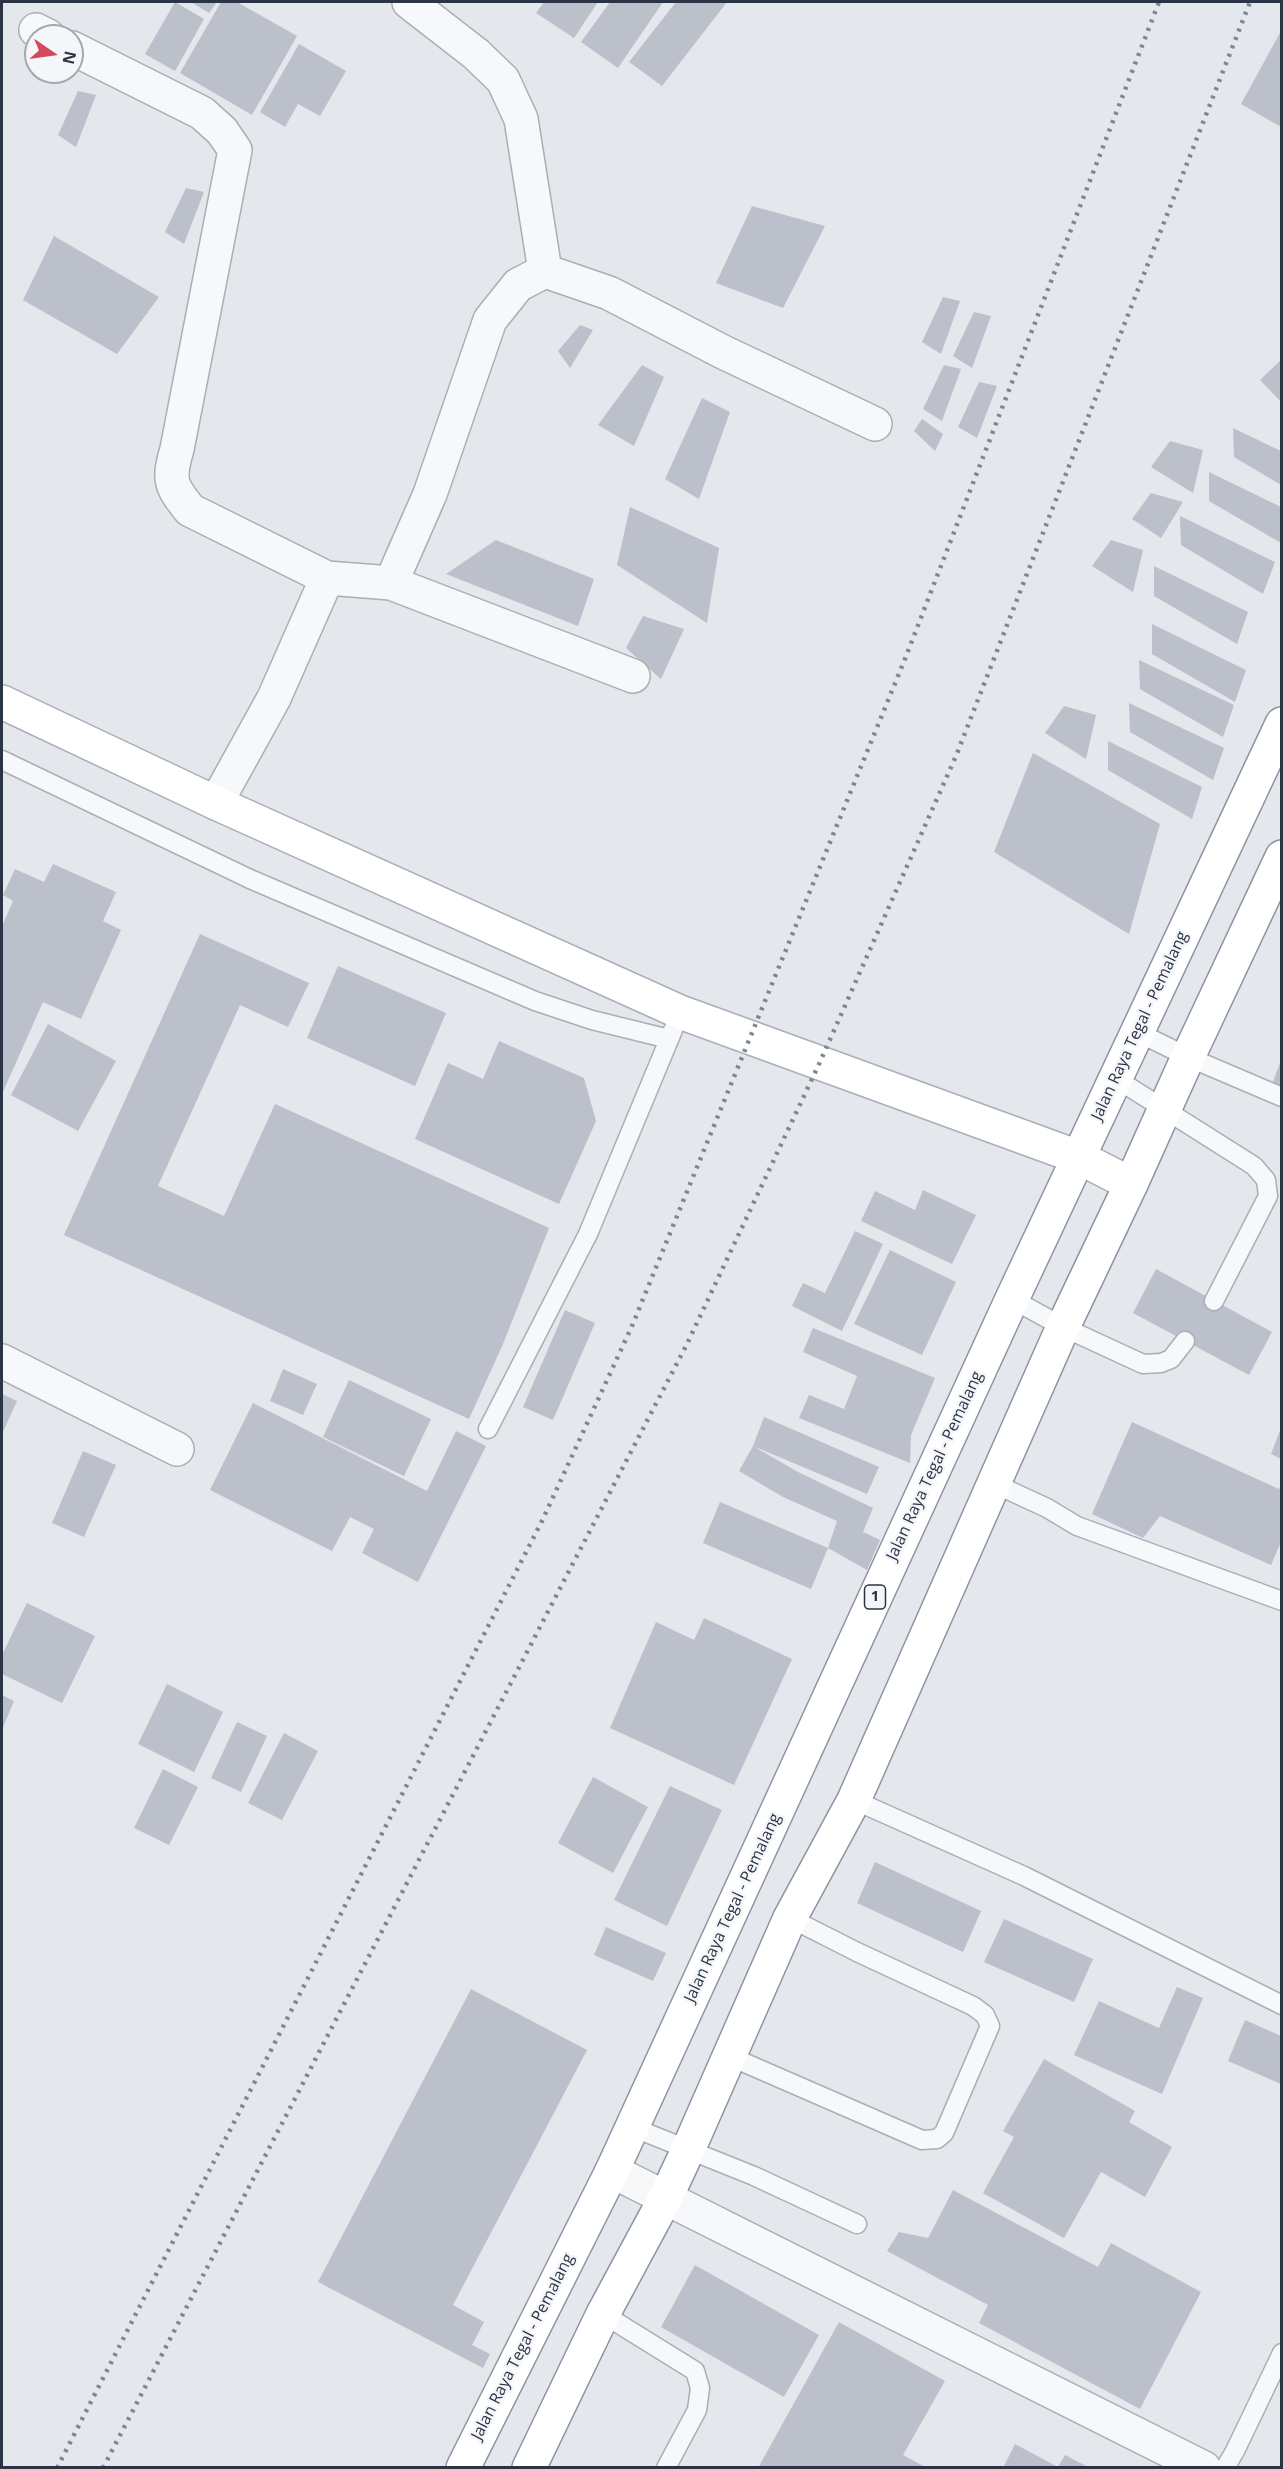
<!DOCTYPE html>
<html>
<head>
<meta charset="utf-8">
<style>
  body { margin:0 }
  #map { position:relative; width:1283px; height:2469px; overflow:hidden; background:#e4e7ec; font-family:"Open Sans",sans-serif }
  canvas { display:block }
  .frame { position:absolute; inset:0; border:3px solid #2b3445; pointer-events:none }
  .north { position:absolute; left:24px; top:24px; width:60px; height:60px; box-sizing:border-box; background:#f4f6f9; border:2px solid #a4a8b1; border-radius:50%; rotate:103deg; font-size:16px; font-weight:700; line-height:24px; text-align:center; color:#2b3445 }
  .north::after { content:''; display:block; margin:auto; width:21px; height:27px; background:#d1495b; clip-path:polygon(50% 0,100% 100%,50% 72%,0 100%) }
</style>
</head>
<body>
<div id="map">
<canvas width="1283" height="2469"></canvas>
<div class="frame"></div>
<div class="north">N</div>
</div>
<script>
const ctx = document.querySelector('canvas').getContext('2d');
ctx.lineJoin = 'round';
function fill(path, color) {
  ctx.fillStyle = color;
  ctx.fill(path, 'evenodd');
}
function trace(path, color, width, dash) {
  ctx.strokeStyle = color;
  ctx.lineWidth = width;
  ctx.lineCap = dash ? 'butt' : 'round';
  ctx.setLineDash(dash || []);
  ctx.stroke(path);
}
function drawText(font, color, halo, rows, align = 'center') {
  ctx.font = font + ' "Open Sans",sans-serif';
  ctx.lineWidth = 5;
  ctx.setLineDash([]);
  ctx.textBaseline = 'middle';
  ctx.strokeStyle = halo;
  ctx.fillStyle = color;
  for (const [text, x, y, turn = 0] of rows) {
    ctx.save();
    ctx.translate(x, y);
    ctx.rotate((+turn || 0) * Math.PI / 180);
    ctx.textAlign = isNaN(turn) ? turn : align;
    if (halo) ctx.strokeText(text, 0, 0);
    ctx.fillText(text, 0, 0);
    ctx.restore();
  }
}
fill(new Path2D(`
  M 175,2 L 204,19 L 175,71 L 145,54 Z
  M 191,2 L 217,2 L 209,13 Z
  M 221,2 L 237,2 L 297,36 L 252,115 L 180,73 Z
  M 544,2 L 598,2 L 574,38 L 536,13 Z
  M 610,2 L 663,2 L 618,68 L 581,42 Z
  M 676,2 L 727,2 L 662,86 L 629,62 Z
  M 1281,31 L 1281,127 L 1241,104 Z
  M 299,44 L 346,71 L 320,116 L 298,104 L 285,127 L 260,112 Z
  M 78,91 L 96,95 L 76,147 L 58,135 Z
  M 186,188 L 204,192 L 184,244 L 165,232 Z
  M 752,206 L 825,226 L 783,308 L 716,283 Z
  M 54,236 L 159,297 L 117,354 L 23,300 Z
  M 943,297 L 960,301 L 941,354 L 922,342 Z
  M 974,312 L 991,316 L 972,368 L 953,356 Z
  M 580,325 L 593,330 L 570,368 L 558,351 Z
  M 1281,360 L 1281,402 L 1260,380 Z
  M 642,365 L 664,377 L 634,446 L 598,425 Z
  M 944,365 L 961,369 L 942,421 L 923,409 Z
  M 979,382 L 997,386 L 977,438 L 958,427 Z
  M 702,398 L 730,412 L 699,499 L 665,479 Z
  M 922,419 L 943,434 L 935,451 L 914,431 Z
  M 1233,428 L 1281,451 L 1281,485 L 1234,457 Z
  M 1170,441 L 1203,450 L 1193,493 L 1151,467 Z
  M 1209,472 L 1281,507 L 1281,543 L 1209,501 Z
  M 1151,493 L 1183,502 L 1161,538 L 1132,519 Z
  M 630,507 L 719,548 L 707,623 L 617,565 Z
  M 1180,516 L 1275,562 L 1263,594 L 1181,545 Z
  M 496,540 L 594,579 L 578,626 L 446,574 Z
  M 1111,540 L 1143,550 L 1133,592 L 1092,566 Z
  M 1154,566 L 1248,612 L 1237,644 L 1154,596 Z
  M 643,616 L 684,629 L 661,679 L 626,648 Z
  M 1152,624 L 1246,670 L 1235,702 L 1152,654 Z
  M 1139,660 L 1234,705 L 1223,737 L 1140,689 Z
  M 1129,703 L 1224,748 L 1213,780 L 1130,732 Z
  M 1064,706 L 1096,715 L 1086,759 L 1045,733 Z
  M 1108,741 L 1202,787 L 1192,819 L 1108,770 Z
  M 1033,753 L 1160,824 L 1129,934 L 994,852 Z
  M 53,864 L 116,892 L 103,921 L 121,930 L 81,1019 L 43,1002 L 2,1094 L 2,926 L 13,901 L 3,895 L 15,869 L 44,882 Z
  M 200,934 L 309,983 L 288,1027 L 240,1005 L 158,1186 L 224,1216 L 275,1104 L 549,1228 L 503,1344 L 469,1419 L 64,1235 Z
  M 338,966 L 446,1013 L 415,1086 L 307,1038 Z
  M 48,1024 L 116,1061 L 78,1131 L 11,1095 Z
  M 499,1041 L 584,1078 L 596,1121 L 559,1204 L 415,1139 L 448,1063 L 483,1079 Z
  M 1281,1060 L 1281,1086 L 1273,1082 Z
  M 923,1190 L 976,1215 L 952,1264 L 861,1221 L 875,1191 L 915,1210 Z
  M 855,1231 L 883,1244 L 842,1331 L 792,1306 L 803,1283 L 825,1293 Z
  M 890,1250 L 956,1282 L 922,1355 L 854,1324 Z
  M 1156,1269 L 1272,1332 L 1249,1375 L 1133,1313 Z
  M 565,1310 L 595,1323 L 553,1420 L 523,1407 Z
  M 813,1328 L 935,1378 L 911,1435 L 910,1463 L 799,1418 L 809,1395 L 844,1409 L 857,1376 L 803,1352 Z
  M 283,1369 L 317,1384 L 303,1415 L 270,1401 Z
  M 349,1380 L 431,1419 L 404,1476 L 323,1437 Z
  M 2,1394 L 17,1401 L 2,1434 Z
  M 253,1403 L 427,1491 L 456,1431 L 486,1446 L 418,1582 L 362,1553 L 374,1529 L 350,1517 L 332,1551 L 210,1490 Z
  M 764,1417 L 879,1467 L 867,1494 L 753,1446 L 798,1472 L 873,1508 L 863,1532 L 880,1540 L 867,1570 L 828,1548 L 811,1589 L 703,1543 L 720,1502 L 828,1548 L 837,1521 L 783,1497 L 739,1471 L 753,1446 Z
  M 1132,1422 L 1279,1489 L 1281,1484 L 1281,1542 L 1271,1565 L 1160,1516 L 1143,1538 L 1092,1514 Z
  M 1281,1428 L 1281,1459 L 1271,1454 Z
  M 83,1451 L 116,1465 L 84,1537 L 52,1523 Z
  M 27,1603 L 95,1636 L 62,1703 L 2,1674 L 2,1655 Z
  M 704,1618 L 792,1659 L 734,1785 L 610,1728 L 656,1622 L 694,1640 Z
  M 167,1684 L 223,1712 L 194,1772 L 138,1744 Z
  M 2,1695 L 14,1701 L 2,1730 Z
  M 237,1722 L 267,1736 L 241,1792 L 211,1778 Z
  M 284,1733 L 318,1751 L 282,1820 L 248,1803 Z
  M 163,1769 L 198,1787 L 169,1845 L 134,1828 Z
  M 593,1777 L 648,1807 L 613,1873 L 558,1843 Z
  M 670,1786 L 722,1810 L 667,1926 L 614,1900 Z
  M 875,1862 L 981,1911 L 963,1952 L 857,1903 Z
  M 1004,1919 L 1093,1959 L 1074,2002 L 984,1962 Z
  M 606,1927 L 666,1953 L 653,1981 L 594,1955 Z
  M 1177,1987 L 1203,1998 L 1162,2094 L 1074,2055 L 1099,2001 L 1159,2028 Z
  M 471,1989 L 587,2050 L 453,2305 L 484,2322 L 472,2345 L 490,2354 L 483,2368 L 318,2282 Z
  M 1245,2020 L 1281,2036 L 1281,2084 L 1228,2061 Z
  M 1044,2059 L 1135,2111 L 1129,2122 L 1172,2147 L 1145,2197 L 1101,2172 L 1064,2238 L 983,2193 L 1014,2137 L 1003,2131 Z
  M 953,2190 L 1098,2267 L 1111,2243 L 1201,2292 L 1140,2409 L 979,2323 L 988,2305 L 887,2251 L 899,2232 L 928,2238 Z
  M 695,2265 L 819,2335 L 784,2397 L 661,2327 Z
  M 839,2322 L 945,2381 L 903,2455 L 927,2468 L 758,2468 Z
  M 1015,2444 L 1058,2467 L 1065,2455 L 1090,2468 L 1003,2468 Z`), '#bbc0ca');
const service = new Path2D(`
  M 2,760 L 250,879 L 535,1001 L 592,1020 L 669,1039
  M 1137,1032 L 1188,1057 L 1282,1097
  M 1115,1078 L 1254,1166 L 1266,1180 L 1268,1196 L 1214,1301
  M 1012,1299 L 1063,1327 L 1143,1364 L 1161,1363 L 1171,1359 L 1185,1341
  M 488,1429 L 588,1234 L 673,1030
  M 993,1483 L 1047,1508 L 1077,1526 L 1282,1601
  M 854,1800 L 1024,1876 L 1282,2005
  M 729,2056 L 922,2140 L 937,2139 L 944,2133 L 990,2026 L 985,2015 L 973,2006 L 857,1952 L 790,1918
  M 632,2127 L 754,2176 L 857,2224
  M 603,2314 L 695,2371 L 700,2388 L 697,2410 L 666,2468
  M 1225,2468 L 1235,2451 L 1282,2353`);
const minor = new Path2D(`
  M 409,2 L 476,54 L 503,80 L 521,119 L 545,271
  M 36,30 L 48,36
  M 72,48 L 202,113 L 222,131 L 235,150 L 177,449 C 168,480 170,485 190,510 L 327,578 L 391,583 L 633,676
  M 391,583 L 430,494 L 490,320 L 518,285 L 545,271 L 609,293 L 723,352 L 875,424
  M 216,803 L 274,698 L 327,578
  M 2,1361 L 177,1449
  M 612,2171 L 1204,2468`);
const secondary = new Path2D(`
  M 2,702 L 216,803 L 680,1012 L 1078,1157 L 1131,1184`);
const trunk = new Path2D(`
  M 463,2468 L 612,2171 L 1012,1299 L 1282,724
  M 529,2468 L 603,2314 L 666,2197 L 688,2150 L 790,1918 L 854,1800 L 1063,1327 L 1131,1184 L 1188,1057 L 1282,857`);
trace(service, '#a9aeb7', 21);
trace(minor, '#a9aeb7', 36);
trace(secondary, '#a9aeb7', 36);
trace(trunk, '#8b94a3', 36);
trace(service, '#f7f8fa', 18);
trace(minor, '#f7f8fa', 33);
trace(secondary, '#fff', 33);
trace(trunk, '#fff', 33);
trace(new Path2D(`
  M 57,2468 L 542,1521 L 632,1326 L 905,659 L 1159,2
  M 103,2468 L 687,1344 L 820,1062 L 956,756 L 1250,2`), '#7d8696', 4.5, [3, 6]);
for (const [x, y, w] of [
  [875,1597,21]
]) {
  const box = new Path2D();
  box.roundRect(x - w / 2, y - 12, w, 24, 4.5);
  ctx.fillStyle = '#f4f6f9';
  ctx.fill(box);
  trace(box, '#2b3445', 1.5);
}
drawText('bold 15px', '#2b3445', null, [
  ["1",875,1597]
]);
drawText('16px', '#2b3445', '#f4f6f9', [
  ["Jalan Raya Tegal - Pemalang",1140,1026,-65],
  ["Jalan Raya Tegal - Pemalang",935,1466,-65],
  ["Jalan Raya Tegal - Pemalang",733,1908,-65],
  ["Jalan Raya Tegal - Pemalang",523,2347,-63]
]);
</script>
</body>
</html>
